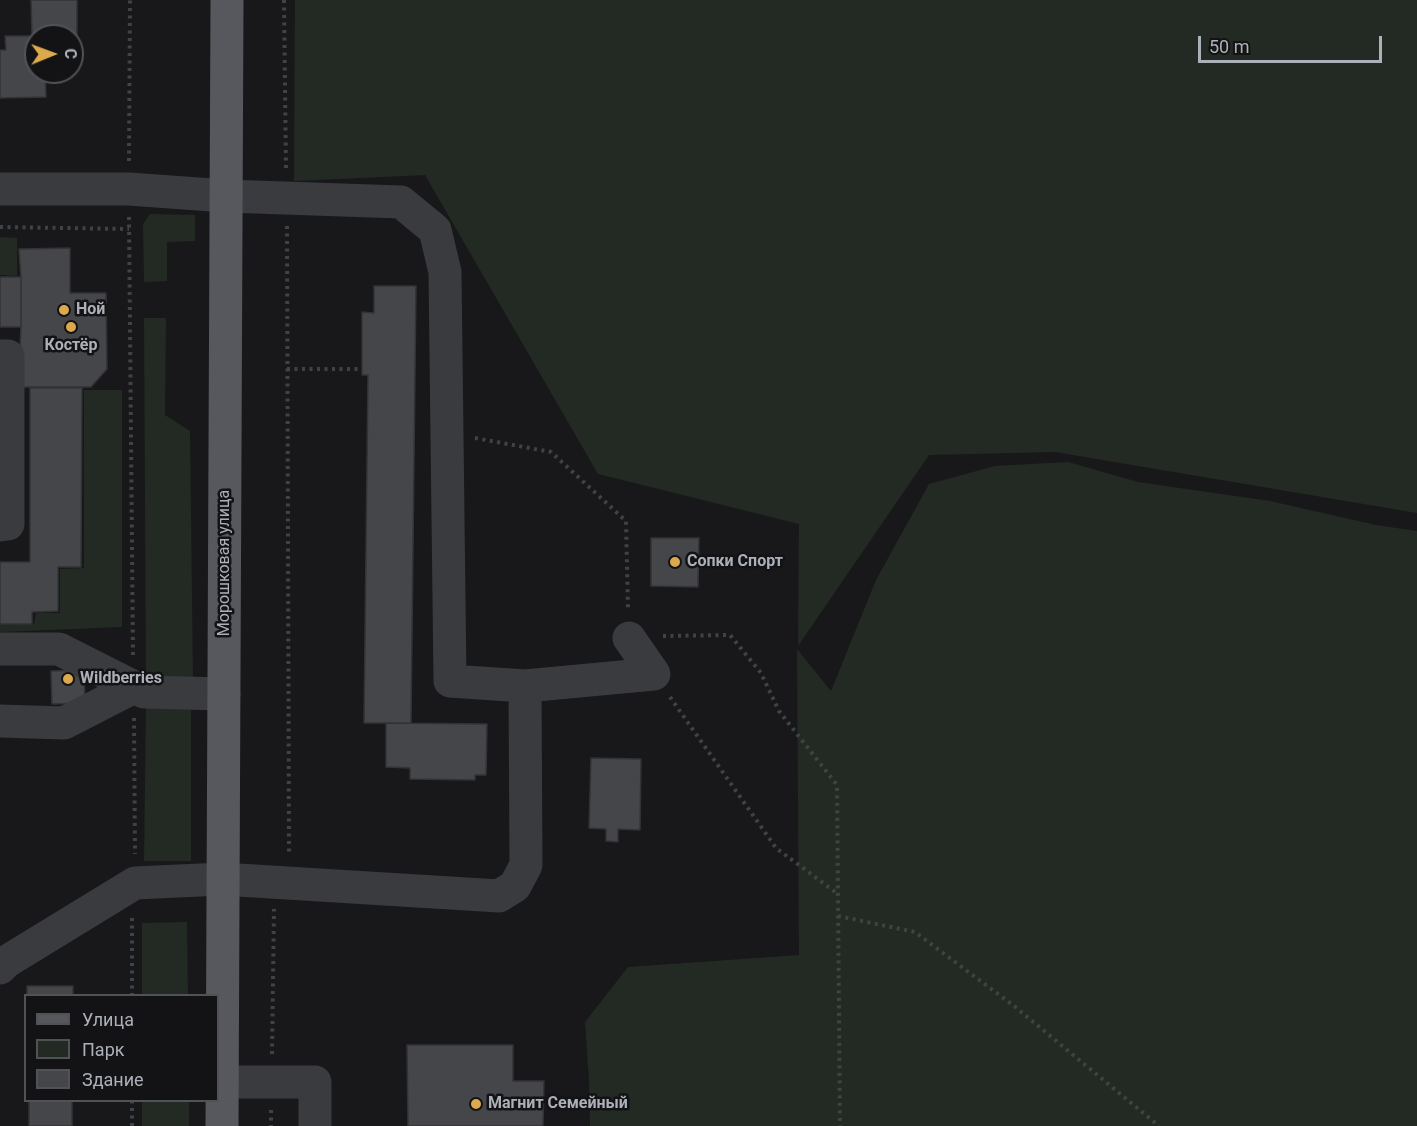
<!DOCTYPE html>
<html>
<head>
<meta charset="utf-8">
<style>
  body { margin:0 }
  #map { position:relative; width:1417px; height:1126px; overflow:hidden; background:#18181a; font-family:Roboto,sans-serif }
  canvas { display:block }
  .legend { position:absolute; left:24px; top:994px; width:195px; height:108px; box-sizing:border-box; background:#131315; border:2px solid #505256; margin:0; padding:8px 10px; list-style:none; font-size:18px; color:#acb0b8 }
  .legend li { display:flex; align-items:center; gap:12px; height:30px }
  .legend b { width:30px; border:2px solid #505256 }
  .north { position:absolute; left:24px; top:24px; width:60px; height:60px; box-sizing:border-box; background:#131315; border:2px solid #505256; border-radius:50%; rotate:89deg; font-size:16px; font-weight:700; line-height:24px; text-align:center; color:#acb0b8 }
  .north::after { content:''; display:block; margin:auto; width:21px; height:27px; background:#dda94d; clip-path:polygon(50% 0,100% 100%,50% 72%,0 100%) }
  .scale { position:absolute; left:1198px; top:36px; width:184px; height:27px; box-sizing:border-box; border:3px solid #acb0b8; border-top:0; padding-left:8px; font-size:18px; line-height:21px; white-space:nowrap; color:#acb0b8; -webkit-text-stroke:4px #131315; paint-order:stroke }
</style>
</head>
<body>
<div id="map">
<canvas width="1417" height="1126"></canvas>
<ul class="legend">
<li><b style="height:8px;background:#56585d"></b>Улица</li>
<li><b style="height:16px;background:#232a23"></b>Парк</li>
<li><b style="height:16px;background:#45464a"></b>Здание</li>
</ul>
<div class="north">С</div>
<div class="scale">50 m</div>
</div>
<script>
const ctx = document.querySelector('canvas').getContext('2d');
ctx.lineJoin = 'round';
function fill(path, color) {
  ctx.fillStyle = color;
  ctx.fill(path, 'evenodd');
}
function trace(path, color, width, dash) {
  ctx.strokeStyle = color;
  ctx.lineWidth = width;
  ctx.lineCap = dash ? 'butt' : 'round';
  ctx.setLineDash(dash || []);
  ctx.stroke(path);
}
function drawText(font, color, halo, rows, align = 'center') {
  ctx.font = font + ' Roboto,sans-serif';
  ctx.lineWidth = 5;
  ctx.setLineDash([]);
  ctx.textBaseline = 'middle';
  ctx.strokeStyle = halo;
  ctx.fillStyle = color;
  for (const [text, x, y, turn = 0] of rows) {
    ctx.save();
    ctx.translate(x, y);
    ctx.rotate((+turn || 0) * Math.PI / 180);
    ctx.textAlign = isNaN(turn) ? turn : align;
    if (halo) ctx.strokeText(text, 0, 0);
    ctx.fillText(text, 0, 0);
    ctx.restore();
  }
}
fill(new Path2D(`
  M 295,0 L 1417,0 L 1417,513 L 1055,452 L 929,455 L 798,646 L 799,524 L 598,474 L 425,175 L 294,181 Z
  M 150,214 L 195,215 L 195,241 L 167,242 L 167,281 L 144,282 L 143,224 Z
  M 0,237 L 17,238 L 17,276 L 0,275 Z
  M 144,318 L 166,318 L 165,415 L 190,431 L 193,681 L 146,678 Z
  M 84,390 L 122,390 L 122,627 L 0,632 L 0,624 L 34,624 L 36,613 L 60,613 L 60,569 L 84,568 Z
  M 1068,462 L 1138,482 L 1270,501 L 1376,525 L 1417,531 L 1417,1126 L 590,1126 L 589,1081 L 585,1022 L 628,967 L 799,955 L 797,649 L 831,691 L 876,580 L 929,484 L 995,466 Z
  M 146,708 L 191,709 L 191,861 L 144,861 Z
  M 187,922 L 188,995 L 142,995 L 142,923 Z
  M 142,1101 L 189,1101 L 189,1126 L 142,1126 Z`), '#232a23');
const building = new Path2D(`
  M 31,0 L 77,0 L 77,36 L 32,36 Z
  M 5,36 L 36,36 L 36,72 L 45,72 L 46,97 L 0,98 L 0,50 L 6,50 Z
  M 70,248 L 70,293 L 106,293 L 107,369 L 91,387 L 18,387 L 21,327 L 21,277 L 19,249 Z
  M 0,277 L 21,277 L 21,327 L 0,327 Z
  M 374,286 L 416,286 L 411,723 L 364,723 L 368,375 L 362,375 L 362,312 L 374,313 Z
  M 30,388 L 82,388 L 81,567 L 58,567 L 58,611 L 32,612 L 32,624 L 0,624 L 0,562 L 30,562 Z
  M 651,538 L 699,538 L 698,587 L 651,586 Z
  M 84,670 L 85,703 L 52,704 L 51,671 Z
  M 386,723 L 487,724 L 486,775 L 475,775 L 475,780 L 410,779 L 410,768 L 386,767 Z
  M 591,758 L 641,759 L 640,830 L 618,829 L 618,842 L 606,841 L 606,829 L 589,828 Z
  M 27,986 L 73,986 L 73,996 L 27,996 Z
  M 407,1045 L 513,1045 L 513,1081 L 544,1081 L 543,1126 L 408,1126 Z
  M 29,1100 L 72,1100 L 72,1126 L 29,1126 Z`);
fill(building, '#45464a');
trace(building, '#333336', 1.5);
trace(new Path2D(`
  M 284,0 L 286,170
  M 129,161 L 130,0
  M 129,217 L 133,656
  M 287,226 L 289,854
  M 0,227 L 129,229
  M 287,369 L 362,369
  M 475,438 L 551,452 L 626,521 L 628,610
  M 663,636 L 730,635 L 761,673 L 779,711 L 837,785 L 840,1126
  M 670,697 L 776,848 L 838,894
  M 134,718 L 135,854
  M 838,916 L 915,932 L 1014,1006 L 1159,1126
  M 132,996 L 132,918
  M 272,1054 L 274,909
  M 271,1110 L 271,1126
  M 132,1126 L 132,1100`), '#404245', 4, [3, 4.5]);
trace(new Path2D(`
  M 0,189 L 129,189 L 226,196 L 401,202 L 435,230 L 445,272 L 450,681 L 525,686 L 526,865 L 515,886 L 499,896 L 222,879 L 135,883 L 6,962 L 0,968
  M 0,356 L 8,356 L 8,524 L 0,525
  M 0,649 L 59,649 L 144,692 L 224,694
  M 525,686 L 654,674 L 629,638
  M 0,721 L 64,723 L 134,687
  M 222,1082 L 315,1082 L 315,1126`), '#3a3b3f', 33);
trace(new Path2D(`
  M 222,1126 L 227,0`), '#56585d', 33);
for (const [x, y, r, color] of [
  [64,310,6,"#dda94d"],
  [71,327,6,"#dda94d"],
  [675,562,6,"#dda94d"],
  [68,679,6,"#dda94d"],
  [476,1104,6,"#dda94d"]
]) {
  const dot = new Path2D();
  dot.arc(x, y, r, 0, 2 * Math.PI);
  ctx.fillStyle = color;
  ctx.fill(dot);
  trace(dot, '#131315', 2);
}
drawText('bold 16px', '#acb0b8', '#131315', [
  ["Ной",76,310],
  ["Костёр",71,346,"center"],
  ["Сопки Спорт",687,562],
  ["Wildberriеs",80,679],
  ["Магнит Семейный",488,1104]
], 'left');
drawText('16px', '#acb0b8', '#131315', [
  ["Морошковая улица",225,563,-90]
]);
</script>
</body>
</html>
